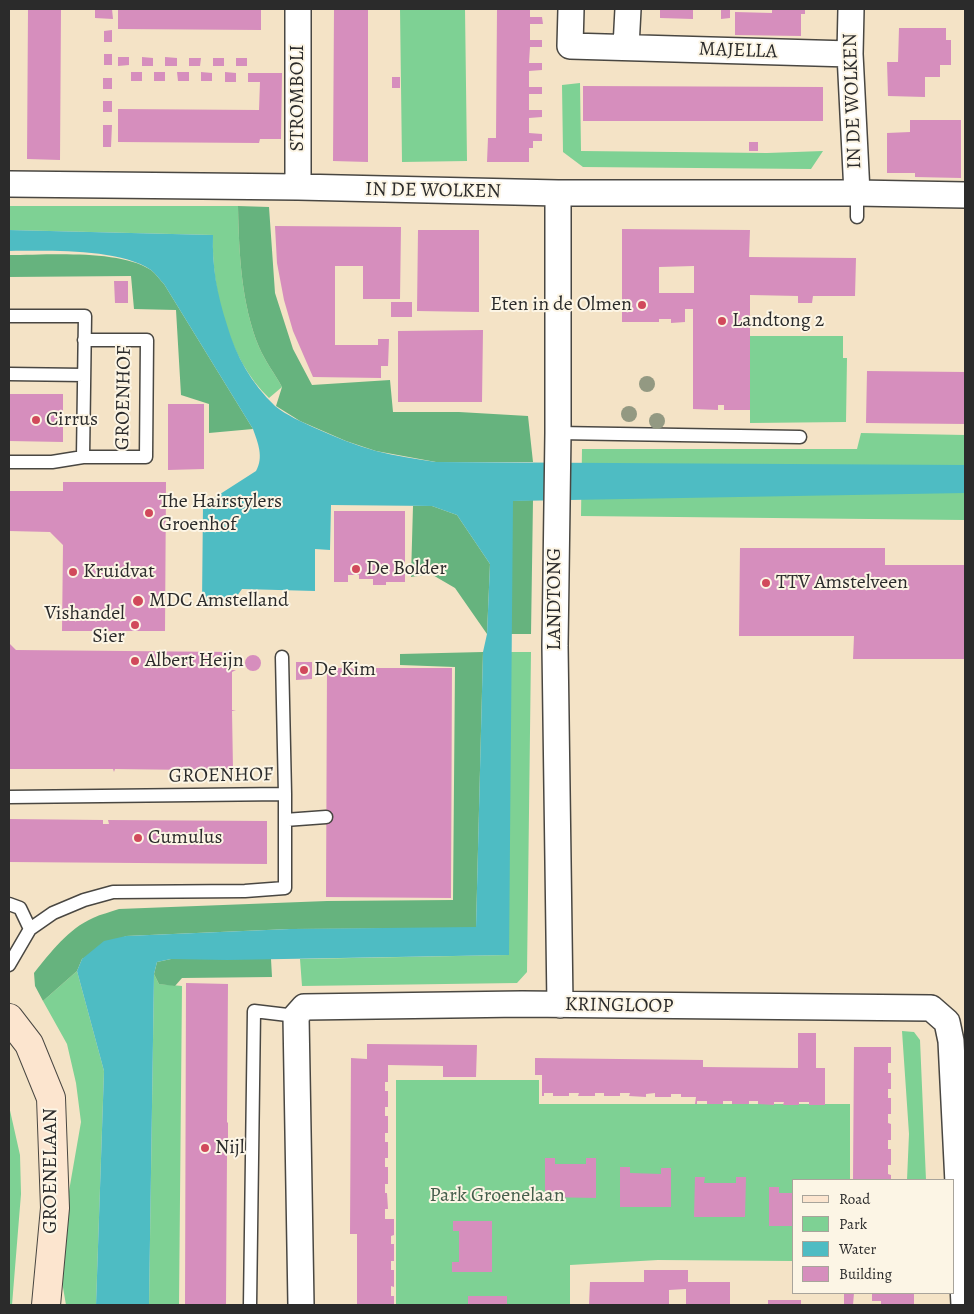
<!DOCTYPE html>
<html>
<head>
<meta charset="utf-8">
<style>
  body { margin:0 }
  #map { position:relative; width:974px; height:1314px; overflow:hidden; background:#f4e3c6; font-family:Alegreya,serif }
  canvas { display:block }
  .frame { position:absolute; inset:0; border:10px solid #2b2b2b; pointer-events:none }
  .legend { position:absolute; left:792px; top:1179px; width:162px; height:115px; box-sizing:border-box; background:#fcf5e5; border:1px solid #a8a49b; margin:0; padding:6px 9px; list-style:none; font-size:15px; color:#2b2b2b }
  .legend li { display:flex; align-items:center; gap:10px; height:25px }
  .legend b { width:25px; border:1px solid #a8a49b }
</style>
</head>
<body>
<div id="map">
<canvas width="974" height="1314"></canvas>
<div class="frame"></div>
<ul class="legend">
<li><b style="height:6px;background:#fce5cf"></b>Road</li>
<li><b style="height:14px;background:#7ed194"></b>Park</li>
<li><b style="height:14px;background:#4ebcc3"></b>Water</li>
<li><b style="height:14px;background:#d68ebd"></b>Building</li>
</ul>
</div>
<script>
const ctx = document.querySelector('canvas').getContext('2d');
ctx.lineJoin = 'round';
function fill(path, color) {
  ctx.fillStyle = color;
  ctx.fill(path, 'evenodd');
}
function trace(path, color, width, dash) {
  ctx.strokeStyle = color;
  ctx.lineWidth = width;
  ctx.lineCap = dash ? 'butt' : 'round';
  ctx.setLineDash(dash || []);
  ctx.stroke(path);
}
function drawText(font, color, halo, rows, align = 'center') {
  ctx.font = font + ' Alegreya,serif';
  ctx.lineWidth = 4;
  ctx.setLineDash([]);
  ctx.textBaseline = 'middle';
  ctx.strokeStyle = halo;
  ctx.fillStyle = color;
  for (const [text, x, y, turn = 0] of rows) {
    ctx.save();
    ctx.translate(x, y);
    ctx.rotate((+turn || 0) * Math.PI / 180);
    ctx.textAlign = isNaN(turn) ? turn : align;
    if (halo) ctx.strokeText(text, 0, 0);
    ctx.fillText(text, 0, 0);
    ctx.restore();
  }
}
fill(new Path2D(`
  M 400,9 L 465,9 L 467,161 L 402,162 Z
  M 580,83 L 581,151 L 767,153 L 823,151 L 811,169 L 583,167 L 563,152 L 562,85 Z
  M 9,206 L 238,206 C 239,252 241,303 259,347 C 265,361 275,374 282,387 L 269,398 C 228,359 211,289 213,235 L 9,230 Z
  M 750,336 L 843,336 L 843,358 L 847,358 L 846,422 L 750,423 Z
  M 861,433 L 965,435 L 965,520 L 581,516 L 582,449 L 857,449 Z
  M 510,652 L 531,652 L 527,972 L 517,983 L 302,986 L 300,959 L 508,955 Z
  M 77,971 L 104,1071 L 96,1305 L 66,1305 L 53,1229 L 69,1191 L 81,1122 L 76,1083 L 67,1044 L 43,1001 Z
  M 154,974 L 159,984 L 182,986 L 179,1305 L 149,1305 Z
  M 902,1031 L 914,1032 L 920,1040 L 926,1180 L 907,1180 L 909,1134 Z
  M 396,1080 L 539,1080 L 539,1104 L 850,1104 L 850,1180 L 793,1180 L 793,1261 L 658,1260 L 570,1265 L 570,1305 L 396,1305 Z
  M 9,1106 L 20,1155 L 21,1194 L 12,1305 L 9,1305 Z`), '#7ed194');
fill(new Path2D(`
  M 238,206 L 269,207 L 275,293 L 293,349 L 312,385 L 390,380 L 393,412 L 459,412 L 528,416 L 533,462 L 436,462 L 376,451 L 346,441 L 300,421 L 276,406 L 282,387 C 275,374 265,361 259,347 C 241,303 239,252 238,206 Z
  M 9,255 C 47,255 119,249 151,270 C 156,274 160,280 164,284 L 253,429 L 209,433 L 209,404 L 181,395 L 176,310 L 134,309 L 131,276 L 9,277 Z
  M 533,500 L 531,634 L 511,634 L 512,501 Z
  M 413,506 L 432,506 L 457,515 L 490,564 L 487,634 L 455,588 L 431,574 L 411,577 Z
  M 483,652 L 476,928 L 290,929 L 126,936 L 82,959 L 77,971 L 43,1001 L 35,986 L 34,973 C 51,952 68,929 93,918 C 101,914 111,912 119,909 L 327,901 L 453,900 L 455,667 L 400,665 L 400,654 Z
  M 171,959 L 271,959 L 272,977 L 182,978 L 175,986 L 159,984 L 154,974 L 157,962 Z`), '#66b37e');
fill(new Path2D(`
  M 9,230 L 213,235 C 212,267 217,294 227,325 C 236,356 251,383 275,406 C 286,415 302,422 315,428 C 335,437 355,445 376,451 C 396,456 416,459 436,462 L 965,465 L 965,493 L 513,501 L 509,955 L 227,960 L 171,959 L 157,962 L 154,974 L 149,1305 L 96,1305 L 104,1071 L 77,971 L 82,959 L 104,941 L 126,936 L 290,929 L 476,927 L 483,652 L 487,634 L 490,564 L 457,515 L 432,506 L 331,505 L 330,550 L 315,549 L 315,591 L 242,589 L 232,603 L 202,603 L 203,505 L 256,471 C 264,457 258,443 253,429 L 164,284 C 160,280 156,274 151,270 C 118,248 48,251 9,251 Z`), '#4ebcc3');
fill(new Path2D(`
  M 28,9 L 61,9 L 60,160 L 27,159 Z
  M 95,9 L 112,9 L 113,19 L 95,18 Z
  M 118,9 L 261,9 L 261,30 L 118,29 Z
  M 334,9 L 368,9 L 368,162 L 333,161 Z
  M 497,9 L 530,9 L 530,17 L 542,17 L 543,24 L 530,24 L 530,40 L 542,40 L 542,47 L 530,47 L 529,63 L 542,63 L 542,70 L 529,71 L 529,87 L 542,87 L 542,94 L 529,94 L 529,110 L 542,110 L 542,117 L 529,118 L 529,133 L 542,134 L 542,141 L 533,141 L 533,148 L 529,148 L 529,162 L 487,162 L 488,138 L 496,138 Z
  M 660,9 L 693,9 L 693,19 L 660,18 Z
  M 721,9 L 730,9 L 730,18 L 721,19 Z
  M 772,9 L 805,9 L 805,14 L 801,14 L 801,36 L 735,35 L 735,12 L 772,13 Z
  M 899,28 L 946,28 L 946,40 L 951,40 L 951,65 L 940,65 L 940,77 L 925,77 L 925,97 L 888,96 L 887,62 L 898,62 Z
  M 112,30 L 112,42 L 104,42 L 104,31 Z
  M 104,54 L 112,54 L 112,65 L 104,65 Z
  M 118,57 L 129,57 L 129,65 L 118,66 Z
  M 142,57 L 153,58 L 153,66 L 142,66 Z
  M 165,57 L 177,58 L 177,66 L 165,66 Z
  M 189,58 L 201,58 L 200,66 L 189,66 Z
  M 213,58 L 224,58 L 224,66 L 213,66 Z
  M 236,58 L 247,58 L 247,66 L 236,66 Z
  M 131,72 L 142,72 L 142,81 L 131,81 Z
  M 154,72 L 165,72 L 165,81 L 154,81 Z
  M 177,72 L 189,72 L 189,81 L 178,81 Z
  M 201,72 L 212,73 L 212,81 L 201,81 Z
  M 225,72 L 236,73 L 236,82 L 225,82 Z
  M 248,73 L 282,73 L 281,139 L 260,139 L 259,143 L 118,142 L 118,109 L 259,110 L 260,82 L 248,82 Z
  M 392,77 L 400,77 L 400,88 L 392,88 Z
  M 103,78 L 112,78 L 112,89 L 103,89 Z
  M 583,86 L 823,87 L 823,121 L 583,121 Z
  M 103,101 L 112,101 L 112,112 L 103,112 Z
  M 910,120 L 961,120 L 961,178 L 915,177 L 915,173 L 887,173 L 887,133 L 910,132 Z
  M 103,125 L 112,125 L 111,147 L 103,147 Z
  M 749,142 L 758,142 L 758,151 L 749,151 Z
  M 275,226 L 401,227 L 400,299 L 363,299 L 363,266 L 335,266 L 335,345 L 378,345 L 378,339 L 389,339 L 388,366 L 381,366 L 381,378 L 313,377 L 293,331 L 284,300 L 277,263 Z
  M 622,229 L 750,230 L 749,257 L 856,258 L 855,296 L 813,296 L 812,303 L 798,303 L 798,296 L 750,295 L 750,410 L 724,410 L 724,405 L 718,405 L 718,410 L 693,409 L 693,309 L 685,309 L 685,322 L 671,323 L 671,319 L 659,319 L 659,322 L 622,322 ZM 694,266 L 694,293 L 659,293 L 659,267 Z
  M 418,230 L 479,230 L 479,312 L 417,311 Z
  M 114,281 L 128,281 L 128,303 L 115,303 Z
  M 391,302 L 412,302 L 412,317 L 391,317 Z
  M 483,330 L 482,402 L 398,402 L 398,331 Z
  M 867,371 L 965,372 L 965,424 L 866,423 Z
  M 9,394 L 63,394 L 63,442 L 9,441 Z
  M 168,404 L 204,404 L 204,469 L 168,470 Z
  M 63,482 L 166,482 L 165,631 L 62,631 L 63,545 L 50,532 L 9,531 L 9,491 L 63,491 Z
  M 334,511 L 405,511 L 405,582 L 386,582 L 386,585 L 373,585 L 373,579 L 359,579 L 359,575 L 348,575 L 348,582 L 334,582 Z
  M 740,548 L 885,548 L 885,565 L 965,565 L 965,659 L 853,659 L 854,636 L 739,636 Z
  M 9,643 L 16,650 L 233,652 L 232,670 L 236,670 L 232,672 L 232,710 L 236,710 L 232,711 L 233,770 L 194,769 L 193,772 L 192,770 L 115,769 L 114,772 L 113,769 L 9,769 Z
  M245 663a8 8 0 1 1 16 0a8 8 0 1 1-16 0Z
  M 296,662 L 312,662 L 312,679 L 296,680 Z
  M 327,668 L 452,668 L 451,898 L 326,897 Z
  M 9,819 L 103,820 L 103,824 L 109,824 L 108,820 L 267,821 L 267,864 L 9,862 Z
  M 186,983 L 228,984 L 227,1122 L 228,1123 L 228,1140 L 225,1141 L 225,1155 L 227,1155 L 226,1305 L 185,1305 Z
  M 798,1033 L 816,1033 L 816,1068 L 825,1068 L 825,1105 L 809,1105 L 809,1102 L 799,1102 L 799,1105 L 783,1105 L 784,1102 L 774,1102 L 774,1105 L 758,1104 L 758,1101 L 749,1101 L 749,1104 L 732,1104 L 732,1101 L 723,1101 L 723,1104 L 707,1104 L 707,1101 L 697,1101 L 697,1104 L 695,1104 L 696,1097 L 681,1097 L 681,1094 L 671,1094 L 671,1097 L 655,1097 L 655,1093 L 646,1094 L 646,1097 L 629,1096 L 630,1093 L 620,1093 L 620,1096 L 604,1096 L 604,1093 L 595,1093 L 595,1096 L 578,1096 L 579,1093 L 569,1093 L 569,1096 L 553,1096 L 553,1093 L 544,1093 L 544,1096 L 542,1096 L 542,1075 L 535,1075 L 535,1058 L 703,1060 L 703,1067 L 798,1068 Z
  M 367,1044 L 477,1045 L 476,1077 L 443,1077 L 443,1066 L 388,1065 L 388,1082 L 385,1082 L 385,1091 L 388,1091 L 388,1107 L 385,1107 L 385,1116 L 388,1116 L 388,1133 L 385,1133 L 385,1142 L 388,1142 L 388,1158 L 385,1158 L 385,1167 L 388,1167 L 388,1184 L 385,1184 L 385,1193 L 387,1193 L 388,1209 L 385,1209 L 385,1219 L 394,1219 L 394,1235 L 391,1236 L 391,1244 L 394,1244 L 394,1261 L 391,1261 L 391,1270 L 394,1270 L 394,1287 L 391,1286 L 391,1296 L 394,1296 L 394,1305 L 357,1305 L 357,1234 L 350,1234 L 351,1058 L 367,1059 Z
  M 854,1047 L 891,1047 L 891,1063 L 888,1063 L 888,1073 L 891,1073 L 891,1089 L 888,1089 L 888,1098 L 891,1098 L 891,1114 L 888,1114 L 888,1123 L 891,1124 L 891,1140 L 888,1140 L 888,1149 L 891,1149 L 891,1165 L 888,1165 L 888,1174 L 891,1175 L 891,1180 L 853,1180 Z
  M 545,1158 L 555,1158 L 555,1164 L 586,1164 L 586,1158 L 596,1158 L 596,1198 L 545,1197 Z
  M 620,1167 L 630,1167 L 630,1173 L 661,1174 L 661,1168 L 671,1168 L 671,1207 L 620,1207 Z
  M 695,1177 L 705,1177 L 704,1183 L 736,1183 L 736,1177 L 746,1177 L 745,1217 L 694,1217 Z
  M 769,1187 L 779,1187 L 779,1193 L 793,1193 L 793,1226 L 769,1226 Z
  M 453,1221 L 492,1221 L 492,1272 L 452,1272 L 452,1262 L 459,1262 L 459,1231 L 453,1231 Z
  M 644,1270 L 688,1270 L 688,1282 L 730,1282 L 730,1305 L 686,1305 L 686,1289 L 669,1290 L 669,1305 L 589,1305 L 590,1282 L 644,1282 Z
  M 844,1293 L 854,1293 L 853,1305 L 844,1305 Z
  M 872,1293 L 914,1293 L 914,1305 L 881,1305 L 881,1301 L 872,1301 Z
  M 468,1296 L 507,1296 L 507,1305 L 468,1305 Z
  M 768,1300 L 801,1300 L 801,1305 L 768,1305 Z`), '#d68ebd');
const lane = new Path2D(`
  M 857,193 L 857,217
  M 9,316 L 85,316 L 83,457 L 146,457 L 147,340 L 84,340
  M 9,374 L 84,375
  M 558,433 L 800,437
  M 9,462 L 52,462 L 83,457
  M 282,657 L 285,794
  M 9,797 L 285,794 L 285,888 L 245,891 L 113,892 L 84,900 L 53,913 L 30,929 L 9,965
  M 285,820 L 326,817
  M 9,904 L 20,908 L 30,929
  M 250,1305 L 254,1011 L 296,1016`);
const street = new Path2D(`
  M 571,9 L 570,46 L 850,54
  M 851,9 L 850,54 L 857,193
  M 626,47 L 628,9
  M 9,184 L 298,187 L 558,193 L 857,193 L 965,195
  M 298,187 L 298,9
  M 558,193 L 558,433 L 555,646 L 560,1005
  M 301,1305 L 296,1016 L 304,1007 L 522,1004 L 931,1008 L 947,1022 L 951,1041 L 964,1305`);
const secondary = new Path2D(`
  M 9,1018 L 29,1044 L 51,1098 L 55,1208 L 46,1305`);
trace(lane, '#494742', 15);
trace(street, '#494742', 28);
trace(secondary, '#494742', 30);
trace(lane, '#fff', 12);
trace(street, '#fff', 25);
trace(secondary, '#fce5cf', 28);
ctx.fillStyle = '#939982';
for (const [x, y] of [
  [647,384],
  [629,414],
  [657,421]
]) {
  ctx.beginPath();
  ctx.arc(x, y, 8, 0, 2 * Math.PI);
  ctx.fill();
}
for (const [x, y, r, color] of [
  [642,305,5,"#d1495b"],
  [722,321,5,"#d1495b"],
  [36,420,5,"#d1495b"],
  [149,513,5,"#d1495b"],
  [356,569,5,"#d1495b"],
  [73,572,5,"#d1495b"],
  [766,583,5,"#d1495b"],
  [138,601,6,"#d1495b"],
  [135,625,5,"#d1495b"],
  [135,661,5,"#d1495b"],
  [304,670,5,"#d1495b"],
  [138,838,5,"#d1495b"],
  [205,1148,5,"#d1495b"]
]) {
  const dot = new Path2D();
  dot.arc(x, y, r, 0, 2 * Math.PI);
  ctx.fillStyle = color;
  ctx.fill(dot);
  trace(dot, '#fcf5e5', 2);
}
drawText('20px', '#2b2b2b', '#fcf5e5', [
  ["MAJELLA",738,51,2],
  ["STROMBOLI",298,98,-90],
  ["IN DE WOLKEN",853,101,-92],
  ["IN DE WOLKEN",433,191,1],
  ["GROENHOF",124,398,-89],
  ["LANDTONG",555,599,-90],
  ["GROENHOF",221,776,-1],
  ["KRINGLOOP",619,1006,1],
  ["GROENELAAN",51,1171,-90]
]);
drawText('20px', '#2b2b2b', '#fcf5e5', [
  ["Eten in de Olmen",632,305,"right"],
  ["Landtong 2",732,321],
  ["Cirrus",46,420],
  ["The Hairstylers",159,502],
  ["Groenhof",159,525],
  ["De Bolder",366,569],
  ["Kruidvat",83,572],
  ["TTV Amstelveen",776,583],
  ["MDC Amstelland",149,601],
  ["Vishandel",125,614,"right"],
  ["Sier",125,637,"right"],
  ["Albert Heijn",145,661],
  ["De Kim",314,670],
  ["Cumulus",148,838],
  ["Nijl",215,1148]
], 'left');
drawText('20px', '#445d4a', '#fcf5e5', [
  ["Park Groenelaan",497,1196]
]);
</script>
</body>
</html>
